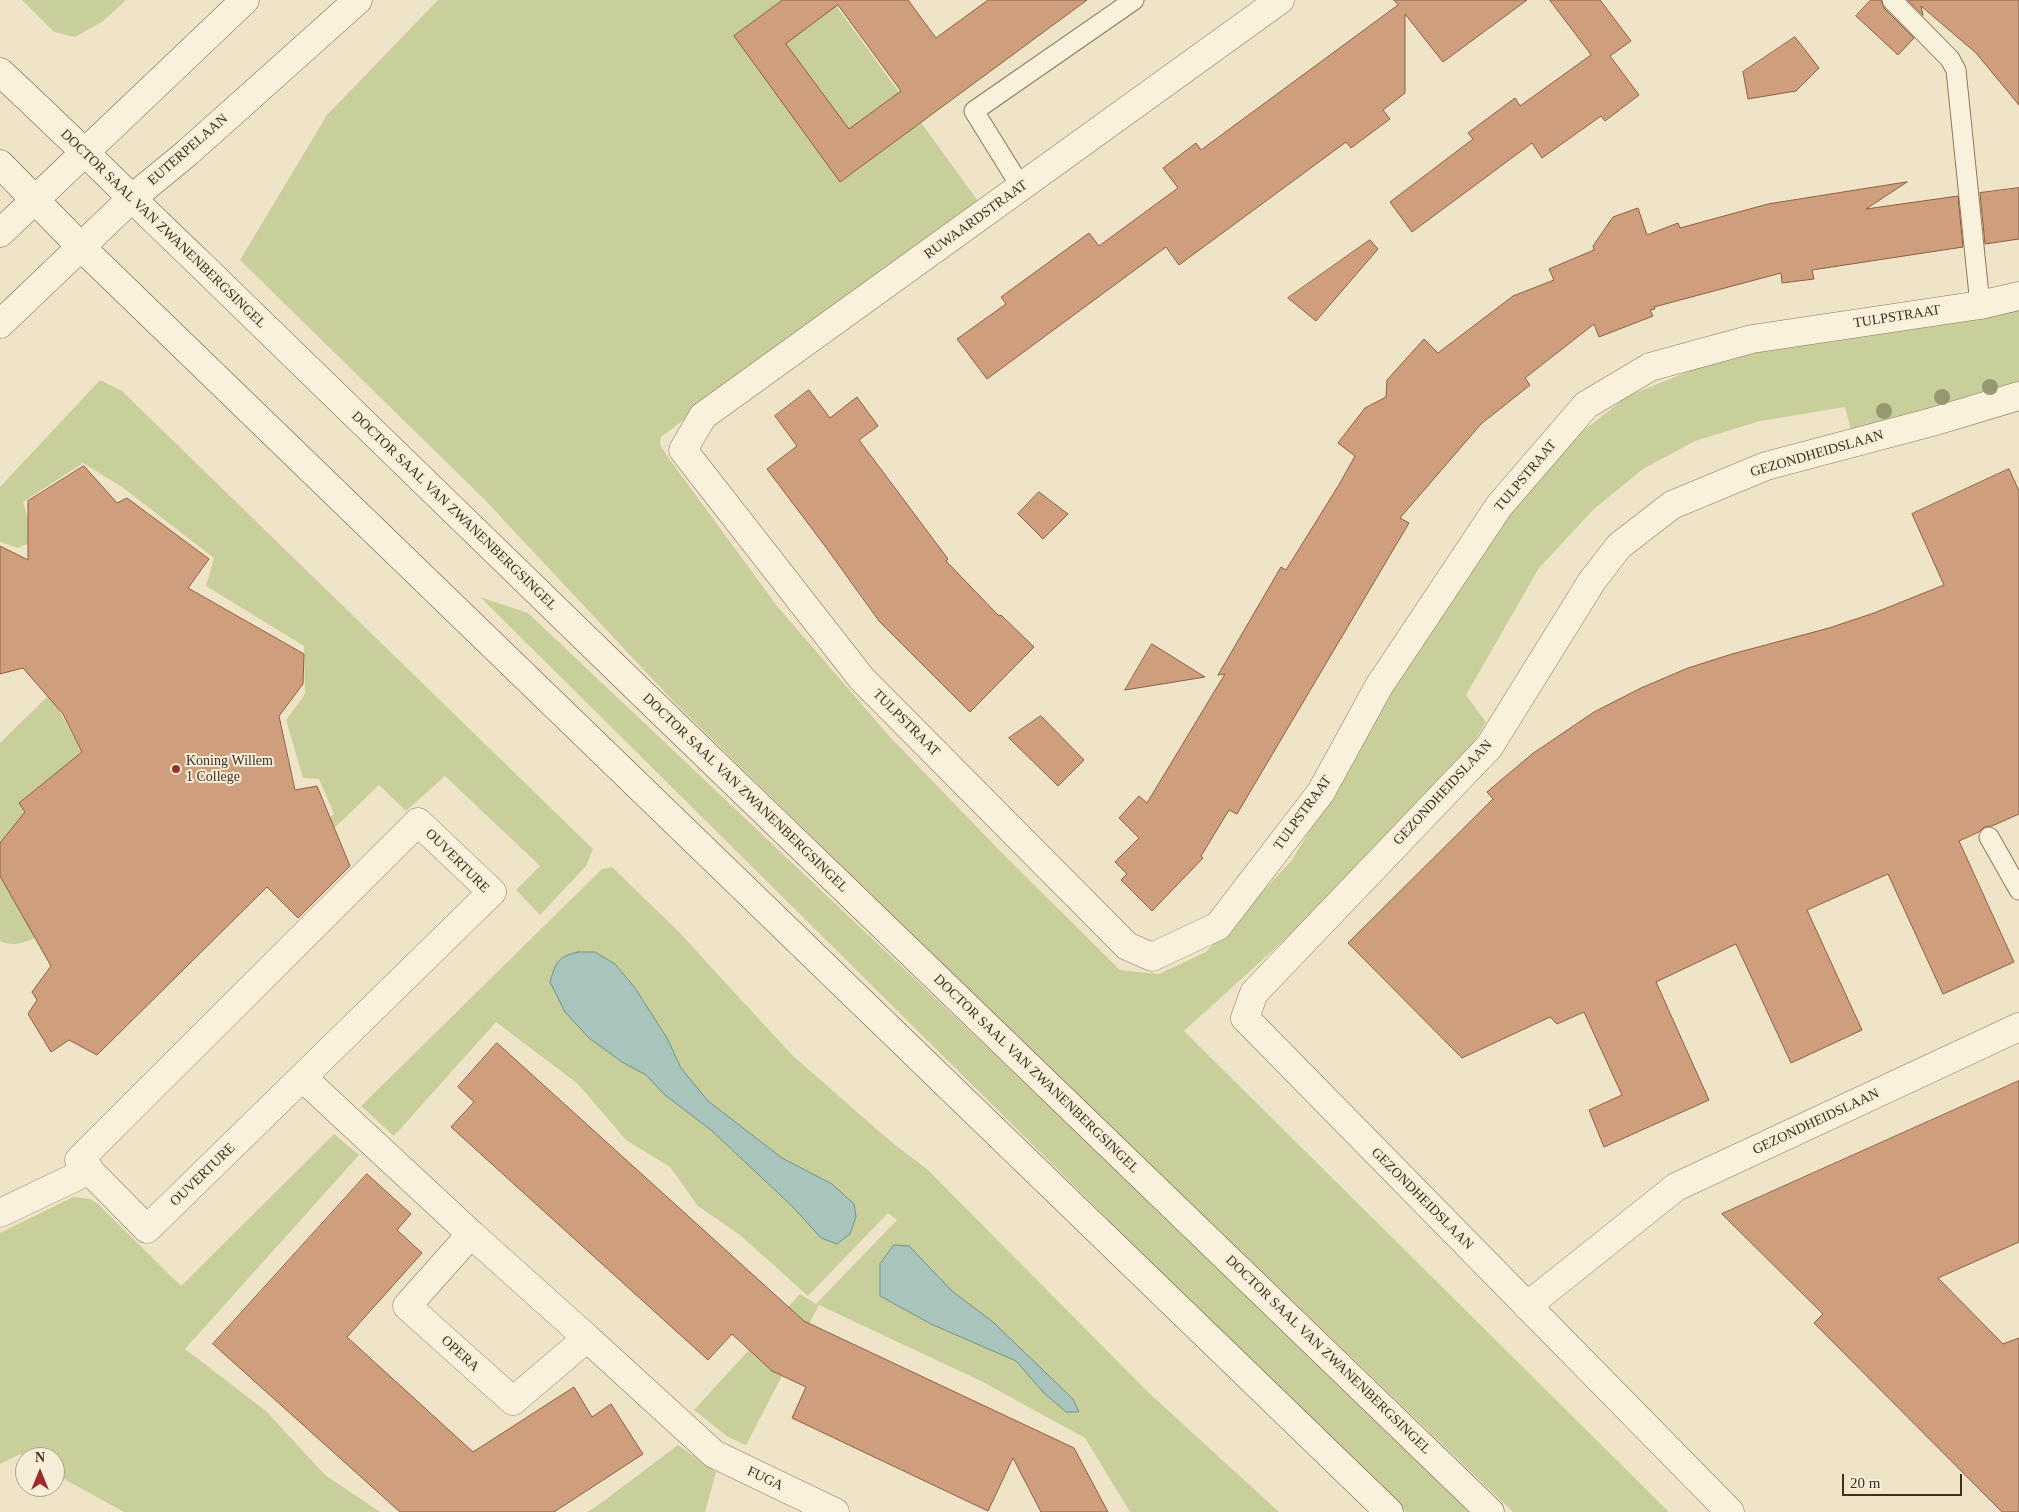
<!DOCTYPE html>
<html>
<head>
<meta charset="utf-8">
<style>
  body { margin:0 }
  #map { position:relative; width:2019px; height:1512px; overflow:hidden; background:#f0e4c8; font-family:"Times New Roman",serif }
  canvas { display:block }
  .north { position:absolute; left:15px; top:1447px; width:50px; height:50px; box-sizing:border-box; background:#f7eed8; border:1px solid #ada18e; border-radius:50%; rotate:0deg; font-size:14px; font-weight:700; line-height:20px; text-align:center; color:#3d2e20 }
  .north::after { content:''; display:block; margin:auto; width:18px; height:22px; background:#9e2a2b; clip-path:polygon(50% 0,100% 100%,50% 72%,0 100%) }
  .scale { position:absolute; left:1842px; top:1474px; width:120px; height:22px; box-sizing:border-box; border:2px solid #3d2e20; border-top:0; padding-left:6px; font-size:15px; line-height:18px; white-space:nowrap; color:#3d2e20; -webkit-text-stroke:4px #f7eed8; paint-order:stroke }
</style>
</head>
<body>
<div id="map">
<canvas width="2019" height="1512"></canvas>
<div class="north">N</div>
<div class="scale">20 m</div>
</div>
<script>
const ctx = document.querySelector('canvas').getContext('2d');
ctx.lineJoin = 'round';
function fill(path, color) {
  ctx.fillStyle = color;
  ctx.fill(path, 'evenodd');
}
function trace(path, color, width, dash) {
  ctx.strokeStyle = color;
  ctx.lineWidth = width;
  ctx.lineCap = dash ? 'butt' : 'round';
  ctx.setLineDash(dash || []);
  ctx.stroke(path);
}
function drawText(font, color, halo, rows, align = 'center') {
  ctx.font = font + ' "Times New Roman",serif';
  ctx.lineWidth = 4;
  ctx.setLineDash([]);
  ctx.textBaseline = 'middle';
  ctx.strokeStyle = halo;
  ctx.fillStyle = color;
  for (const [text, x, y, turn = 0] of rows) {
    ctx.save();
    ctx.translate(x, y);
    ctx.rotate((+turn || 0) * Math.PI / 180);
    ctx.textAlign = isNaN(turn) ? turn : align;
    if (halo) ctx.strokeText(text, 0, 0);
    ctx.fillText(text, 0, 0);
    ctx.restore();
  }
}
fill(new Path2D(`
  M 22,0 L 126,0 L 103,21 L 75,37 L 54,32 Z
  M 438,0 L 832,0 L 978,201 L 661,437 L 660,445 L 670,460 L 777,606 L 889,736 L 1004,855 L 1120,970 L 1159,974 L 1206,952 L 1292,860 L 1477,549 L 1554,453 L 1628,396 L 1714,361 L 1844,334 L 2019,309 L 2019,389 L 1852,434 L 1845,407 L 1760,421 L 1695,441 L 1643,469 L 1594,509 L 1539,568 L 1466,695 L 1486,722 L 1463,761 L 1381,852 L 1184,1031 L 1669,1512 L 1513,1512 L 1034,1053 L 673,701 L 484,499 L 240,260 L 327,115 Z
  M 100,380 L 122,391 L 593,849 L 586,866 L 540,915 L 516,890 L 540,866 L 445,776 L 406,811 L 379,785 L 272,888 L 288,850 L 334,814 L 319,779 L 303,778 L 286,720 L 305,694 L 304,646 L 206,586 L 214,558 L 122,487 L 83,463 L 23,502 L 35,540 L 18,548 L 0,542 L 0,487 Z
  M 480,597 L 528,613 L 1288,1332 L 1474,1512 L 1406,1512 L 1275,1385 Z
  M 50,694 L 82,752 L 19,803 L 25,812 L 0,843 L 0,743 Z
  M 612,867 L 677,930 L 792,1055 L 889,1140 L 928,1170 L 1149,1393 L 1279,1512 L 1130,1512 L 1085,1438 L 983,1382 L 819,1305 L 746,1445 L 728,1437 L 694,1410 L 800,1294 L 816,1304 L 897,1220 L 888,1213 L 808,1296 L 740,1235 L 698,1206 L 670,1167 L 626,1140 L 578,1084 L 496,1022 L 394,1136 L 361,1106 L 602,869 Z
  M 0,876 L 35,938 C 22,943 13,947 0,941 Z
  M 334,1134 L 359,1155 L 185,1349 L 266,1411 L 325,1475 L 380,1512 L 124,1512 L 55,1474 L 55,1457 L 25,1457 L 20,1454 L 0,1464 L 0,1233 L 73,1197 L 90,1199 L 98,1204 L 181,1286 Z
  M 678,1445 L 716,1472 L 705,1512 L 587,1512 L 597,1506 Z`), '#c9cf9b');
const water = new Path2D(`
  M 578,952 L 595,952 L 615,964 L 635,988 L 667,1038 L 681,1068 L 708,1101 L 782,1158 L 832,1184 L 854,1204 L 856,1217 L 850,1234 L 837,1244 L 821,1238 L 793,1207 L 711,1130 L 665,1095 L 646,1075 L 622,1062 L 589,1038 L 565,1012 L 550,982 C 556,962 557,957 578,952 Z
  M 894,1245 L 909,1246 L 952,1291 L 993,1322 L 1073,1399 L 1079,1412 L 1066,1412 L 1043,1392 L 1016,1361 L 931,1324 L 880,1296 L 880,1264 Z`);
fill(water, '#a9c4bc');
trace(water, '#6f938a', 1);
const building = new Path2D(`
  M 783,0 L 908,0 L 936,38 L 988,0 L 1087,0 L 840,182 L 734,36 ZM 838,5 L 901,91 L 849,129 L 786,44 Z
  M 1394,0 L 1527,0 L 1443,62 L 1405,14 L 1405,93 L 1383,110 L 1390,119 L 1351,148 L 1346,142 L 1179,265 L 1166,247 L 987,379 L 957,339 L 1006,304 L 1001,297 L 1089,233 L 1099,246 L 1178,188 L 1163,168 L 1196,143 L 1201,150 L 1398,5 Z
  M 1550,0 L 1600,0 L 1631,41 L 1610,56 L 1639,95 L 1605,121 L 1601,116 L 1542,158 L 1532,143 L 1412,232 L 1390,202 L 1473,139 L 1468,133 L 1515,98 L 1520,106 L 1591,55 Z
  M 1871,0 L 1881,0 L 1884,8 L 1914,38 L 1898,55 L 1856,16 Z
  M 1908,0 L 2019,0 L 2019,105 L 1976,53 L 1921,6 L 1923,15 Z
  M 1795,37 L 1819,68 L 1796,91 L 1748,99 L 1743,72 Z
  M 1907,182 L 1866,209 L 1958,196 L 1963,247 L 1812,270 L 1814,279 L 1782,283 L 1781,273 L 1654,307 L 1655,309 L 1650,310 L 1653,316 L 1599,337 L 1594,324 L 1525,378 L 1530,385 L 1481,424 L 1400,518 L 1409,523 L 1237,814 L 1229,810 L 1201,856 L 1203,858 L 1152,911 L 1121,880 L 1127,874 L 1115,862 L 1139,838 L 1119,818 L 1139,796 L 1147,803 L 1225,674 L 1218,675 L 1281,567 L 1286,570 L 1340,483 L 1355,456 L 1338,443 L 1365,408 L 1386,397 L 1387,380 L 1424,339 L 1438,353 L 1513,296 L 1554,280 L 1549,269 L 1594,250 L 1593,246 L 1613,217 L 1638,208 L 1647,235 L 1678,223 L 1680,228 L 1768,204 Z
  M 2019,188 L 2019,239 L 1985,244 L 1980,193 Z
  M 1370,240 L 1378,249 L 1316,321 L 1288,298 Z
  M 809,390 L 830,418 L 857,397 L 878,426 L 859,440 L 948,559 L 946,561 L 999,616 L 1001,615 L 1034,647 L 970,712 L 879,621 L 828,550 L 767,469 L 797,446 L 775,416 Z
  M 84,466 L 117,503 L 127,498 L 209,559 L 188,588 L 304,654 L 303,684 L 279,716 L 295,790 L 317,786 L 350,866 L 298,918 L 267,887 L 97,1055 L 69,1040 L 51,1052 L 28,1014 L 37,1000 L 32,992 L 51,966 L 0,876 L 0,843 L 25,812 L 19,803 L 82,752 L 63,714 L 23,668 L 0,674 L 0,546 L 28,560 L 28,501 Z
  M 2009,469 L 2019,491 L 2019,814 L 1992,826 L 1984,827 L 1979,832 L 1959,841 L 2014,962 L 1943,994 L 1888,874 L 1807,910 L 1862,1030 L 1791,1063 L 1736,944 L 1656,982 L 1709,1100 L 1604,1147 L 1589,1110 L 1622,1095 L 1584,1012 L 1557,1024 L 1550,1017 L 1462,1058 L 1348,943 L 1493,799 L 1487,792 L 1532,754 L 1594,712 L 1641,688 L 1688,668 L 1732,654 L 1829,628 L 1874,613 L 1944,585 L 1912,514 Z
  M 1039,492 L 1068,514 L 1043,539 L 1018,514 Z
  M 1152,644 L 1205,677 L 1125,690 Z
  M 1041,716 L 1084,760 L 1058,786 L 1009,738 Z
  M 497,1043 L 804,1321 L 1074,1448 L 1108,1512 L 1041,1512 L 1013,1458 L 988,1511 L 792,1418 L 806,1387 L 772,1371 L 732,1334 L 708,1360 L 451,1127 L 474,1102 L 458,1087 Z
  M 2019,1081 L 2019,1242 L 1938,1278 L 2003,1344 L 2019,1338 L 2019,1512 L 2002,1512 L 1814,1323 L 1823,1314 L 1722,1214 Z
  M 367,1174 L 411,1214 L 397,1230 L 422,1253 L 347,1337 L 473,1452 L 574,1387 L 592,1417 L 611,1404 L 643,1454 L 554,1512 L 400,1512 L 213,1344 Z`);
fill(building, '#cf9f7d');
trace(building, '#8d5f41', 1);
const lane = new Path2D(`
  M 1892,0 L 1950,59 L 1956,70 L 1980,305
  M 1021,187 L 974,111 L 1134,0
  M 1989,837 L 2019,890`);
const street = new Path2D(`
  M 1280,0 L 703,416 L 683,450 L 862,679 L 1127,946 L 1152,957 L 1218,926 L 1321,792 L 1379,686 L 1499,506 L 1586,405 L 1650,367 L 1752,339 L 1980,305 L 2019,296
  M 418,822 L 492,892 L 147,1229 L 79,1160 Z
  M 303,1078 L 471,1234 L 407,1306 L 513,1401 L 587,1338 L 471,1234
  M 0,1213 L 90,1170
  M 1527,1306 L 1676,1187 L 2019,1027
  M 587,1338 L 714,1454 L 835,1512
  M 1730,1512 L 1245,1018 L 1254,993 L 1489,747 L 1592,581 L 1619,546 L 1672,505 L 1766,466 L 1932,422 L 2019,396`);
const secondary = new Path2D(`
  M 0,72 C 67,134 131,198 197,261 L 649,700 L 1490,1512
  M 0,164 L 80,246 L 1389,1512
  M 0,233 L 245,0
  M 0,324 L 131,199 L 187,153 L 358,0`);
trace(lane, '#8d765c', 21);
trace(street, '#8d765c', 29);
trace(secondary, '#6f573f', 29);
trace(lane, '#faf1dc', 19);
trace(street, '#faf1dc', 28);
trace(secondary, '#faf1dc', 28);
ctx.fillStyle = '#96986f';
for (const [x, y] of [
  [1990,387],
  [1942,397],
  [1884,411]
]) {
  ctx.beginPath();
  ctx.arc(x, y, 8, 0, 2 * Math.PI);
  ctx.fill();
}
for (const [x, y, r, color] of [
  [176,769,5,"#9e2a2b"]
]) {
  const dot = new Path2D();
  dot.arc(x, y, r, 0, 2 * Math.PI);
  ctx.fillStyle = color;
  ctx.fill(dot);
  trace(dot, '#f7eed8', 2);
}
drawText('14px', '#3d2e20', '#f7eed8', [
  ["EUTERPELAAN",188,150,-41],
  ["RUWAARDSTRAAT",976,220,-36],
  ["DOCTOR SAAL VAN ZWANENBERGSINGEL",163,229,44],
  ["TULPSTRAAT",1897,317,-9],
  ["GEZONDHEIDSLAAN",1817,454,-16],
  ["TULPSTRAAT",1526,476,-50],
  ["DOCTOR SAAL VAN ZWANENBERGSINGEL",454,511,44],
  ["TULPSTRAAT",906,723,45],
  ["DOCTOR SAAL VAN ZWANENBERGSINGEL",745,793,44],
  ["GEZONDHEIDSLAAN",1443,793,-47],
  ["TULPSTRAAT",1303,813,-54],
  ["OUVERTURE",457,861,45],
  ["DOCTOR SAAL VAN ZWANENBERGSINGEL",1036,1074,44],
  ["GEZONDHEIDSLAAN",1816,1122,-25],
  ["OUVERTURE",203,1175,-44],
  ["GEZONDHEIDSLAAN",1422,1199,45],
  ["OPERA",460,1354,42],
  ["DOCTOR SAAL VAN ZWANENBERGSINGEL",1328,1355,44],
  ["FUGA",765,1479,25]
]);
drawText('14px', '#3d2e20', '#f7eed8', [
  ["Koning Willem",186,761],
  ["1 College",186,777]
], 'left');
</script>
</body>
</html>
